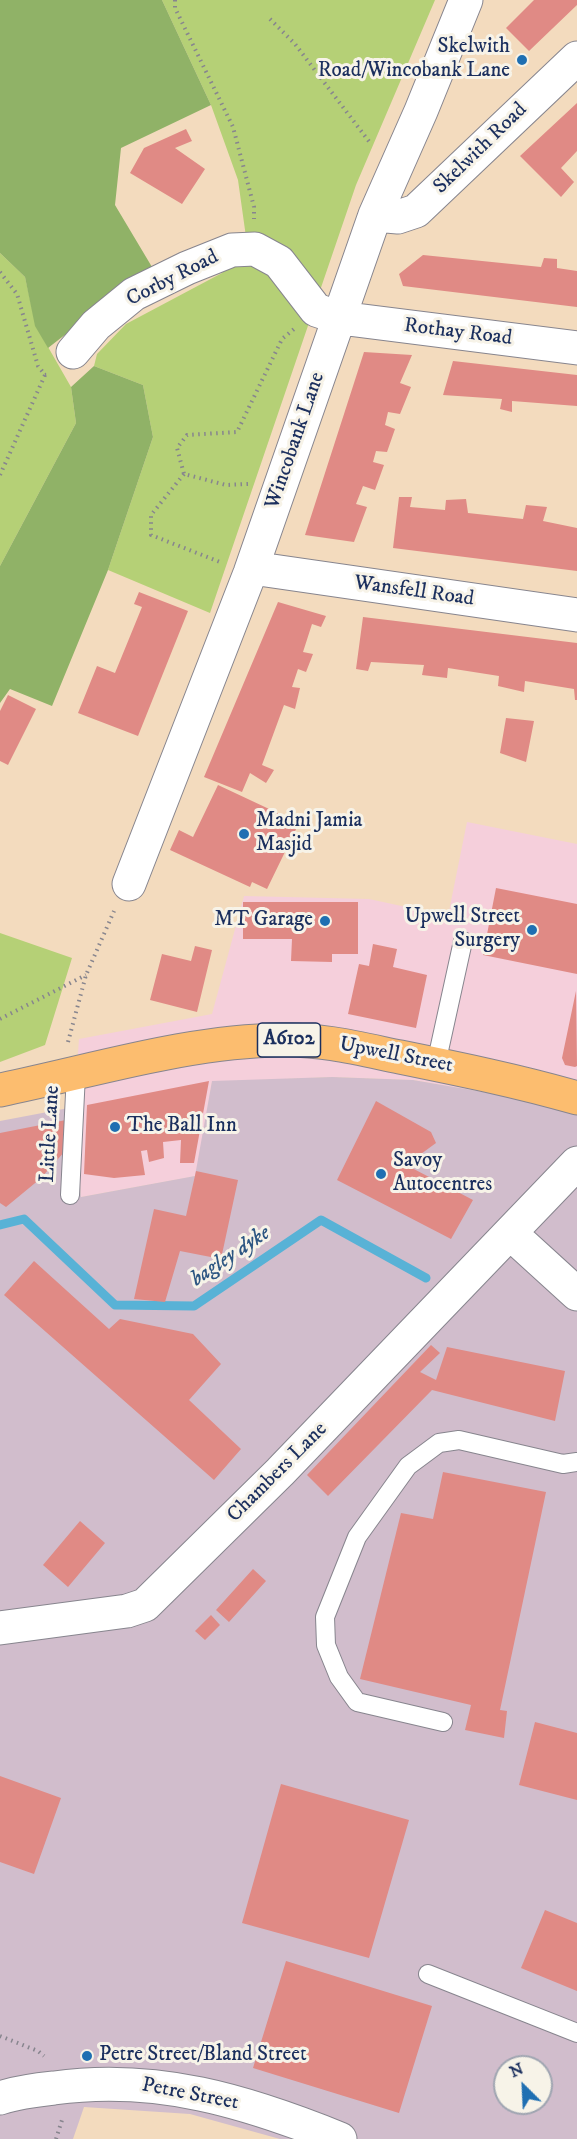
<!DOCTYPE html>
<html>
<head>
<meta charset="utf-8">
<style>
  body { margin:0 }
  #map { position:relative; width:577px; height:2139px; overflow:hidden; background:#f3dbbe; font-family:"IM FELL DW Pica",serif }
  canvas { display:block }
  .north { position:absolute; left:493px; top:2055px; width:60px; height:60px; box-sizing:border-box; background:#f7f3e8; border:2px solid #9fa5b1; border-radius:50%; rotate:336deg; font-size:16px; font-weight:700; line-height:24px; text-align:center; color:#1b2f5e }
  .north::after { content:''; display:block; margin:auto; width:21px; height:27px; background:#1f6fb2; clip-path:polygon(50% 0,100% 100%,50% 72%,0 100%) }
</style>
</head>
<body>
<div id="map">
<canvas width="577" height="2139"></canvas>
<div class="north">N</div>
</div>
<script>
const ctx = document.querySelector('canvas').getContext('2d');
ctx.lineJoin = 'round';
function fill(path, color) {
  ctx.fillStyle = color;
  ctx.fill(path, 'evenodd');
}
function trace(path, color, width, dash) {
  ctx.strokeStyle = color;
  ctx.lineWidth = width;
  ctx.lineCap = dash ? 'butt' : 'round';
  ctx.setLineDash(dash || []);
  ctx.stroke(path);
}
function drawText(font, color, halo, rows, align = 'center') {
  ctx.font = font + ' "IM FELL DW Pica",serif';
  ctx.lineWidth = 6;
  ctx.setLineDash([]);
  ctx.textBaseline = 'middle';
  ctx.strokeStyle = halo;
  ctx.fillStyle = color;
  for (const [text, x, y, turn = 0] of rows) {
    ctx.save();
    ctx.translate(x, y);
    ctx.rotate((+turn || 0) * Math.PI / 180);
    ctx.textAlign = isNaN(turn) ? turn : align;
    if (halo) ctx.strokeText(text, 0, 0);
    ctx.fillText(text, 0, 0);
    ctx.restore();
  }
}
fill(new Path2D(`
  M 467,822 L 577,844 L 577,1108 L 413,1080 L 332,1077 L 212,1082 L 196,1176 L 81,1197 L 74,1107 L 79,1039 L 212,1014 L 244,896 L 369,899 L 448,916 Z`), '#f5cfdb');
fill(new Path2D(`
  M 332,1077 L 413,1080 L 577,1108 L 577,2139 L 280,2139 L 190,2114 L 84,2107 L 73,2139 L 0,2139 L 0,1121 L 74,1107 L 81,1197 L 195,1176 L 212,1081 ZM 505,2067 L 541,2067 L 541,2103 L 505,2103 Z`), '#d1bdcc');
fill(new Path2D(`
  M 162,0 L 435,0 L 356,185 L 210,613 L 108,570 L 153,437 L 143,385 L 94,366 L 97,354 L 126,324 L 222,273 L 246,237 L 238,180 L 211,105 Z
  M 0,253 L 25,277 L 36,326 L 71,387 L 76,423 L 0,566 Z
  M 0,933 L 72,958 L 45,1045 L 0,1062 Z`), '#b5d076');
fill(new Path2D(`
  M 0,0 L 162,0 L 211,105 L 121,148 L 115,205 L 152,267 L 48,348 L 35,326 L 25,277 L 0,253 Z
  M 94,366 L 143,385 L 153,437 L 108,570 L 52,706 L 10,689 L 0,703 L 0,566 L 76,423 L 71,387 Z`), '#90b267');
trace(new Path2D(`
  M 0,1225 L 24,1219 L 115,1305 L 194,1306 L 321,1220 L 426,1278`), '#58b2d6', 9);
fill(new Path2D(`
  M 534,0 L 577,0 L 577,5 L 529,51 L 506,28 Z
  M 577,103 L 577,151 L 561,168 L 574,182 L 561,197 L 520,156 Z
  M 186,129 L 192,141 L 175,148 L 205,169 L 182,204 L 130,173 L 144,148 Z
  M 423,255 L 541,267 L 544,258 L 557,259 L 557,268 L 577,271 L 577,307 L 403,286 L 399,274 Z
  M 364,352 L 412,355 L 400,383 L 411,387 L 400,414 L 388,412 L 385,425 L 395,429 L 387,452 L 376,451 L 373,462 L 384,465 L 375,490 L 363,486 L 356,504 L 367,507 L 354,542 L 305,535 Z
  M 453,361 L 577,375 L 577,406 L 512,401 L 512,412 L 500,409 L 502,399 L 443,395 Z
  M 399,497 L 412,497 L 410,507 L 445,510 L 446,500 L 466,499 L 468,513 L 523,519 L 526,505 L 547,507 L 543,521 L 577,528 L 577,571 L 393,548 Z
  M 139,592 L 188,611 L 138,736 L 78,713 L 97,666 L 115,673 L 142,607 L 134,604 Z
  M 278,602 L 326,616 L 321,627 L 312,624 L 303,652 L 313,654 L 306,672 L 298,669 L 292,687 L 300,688 L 295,709 L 284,705 L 262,765 L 274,770 L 266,783 L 250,773 L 242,792 L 204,777 Z
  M 363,617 L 577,643 L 577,700 L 575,700 L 574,689 L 525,681 L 524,692 L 498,686 L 499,676 L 448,668 L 447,678 L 422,675 L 424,665 L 371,662 L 368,671 L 356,669 Z
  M 8,695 L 36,709 L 8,765 L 0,761 L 0,711 Z
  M 506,718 L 534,721 L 526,762 L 500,753 Z
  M 218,785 L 299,823 L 267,889 L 252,882 L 250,887 L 170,850 L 179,830 L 193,837 Z
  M 496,888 L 577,904 L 577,974 L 483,955 Z
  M 243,902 L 358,902 L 358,954 L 332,954 L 332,962 L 291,961 L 292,939 L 243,939 Z
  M 373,944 L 397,949 L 393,967 L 427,975 L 416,1028 L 348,1014 L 359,964 L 369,966 Z
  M 195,946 L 212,950 L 197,1012 L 150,1000 L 162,954 L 191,961 Z
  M 576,991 L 577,1066 L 575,1067 L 565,1065 L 562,1058 Z
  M 209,1081 L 194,1163 L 180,1163 L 181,1140 L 163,1142 L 164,1158 L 149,1162 L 147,1150 L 141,1151 L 145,1175 L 114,1178 L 84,1174 L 87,1105 Z
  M 376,1101 L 431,1132 L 436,1143 L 414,1159 L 410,1167 L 473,1200 L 451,1239 L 337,1180 Z
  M 66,1120 L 66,1150 L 40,1179 L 6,1207 L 0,1203 L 0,1133 Z
  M 196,1171 L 238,1180 L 221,1259 L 180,1251 L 165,1302 L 134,1299 L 154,1209 L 186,1216 Z
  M 34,1261 L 109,1329 L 120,1319 L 193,1334 L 221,1364 L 189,1400 L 241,1449 L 214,1480 L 4,1295 Z
  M 431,1345 L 440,1353 L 420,1372 L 436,1380 L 447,1347 L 565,1371 L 555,1421 L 432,1390 L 328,1496 L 307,1475 Z
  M 443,1472 L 546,1492 L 500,1710 L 507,1711 L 504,1738 L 465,1730 L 471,1705 L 360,1679 L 401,1513 L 433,1519 Z
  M 80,1521 L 105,1543 L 68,1587 L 43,1565 Z
  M 253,1569 L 266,1581 L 229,1622 L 216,1610 Z
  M 211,1615 L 220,1625 L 205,1640 L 195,1631 Z
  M 535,1722 L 577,1733 L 577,1800 L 519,1785 Z
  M 0,1776 L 61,1798 L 34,1874 L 0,1862 Z
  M 281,1784 L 409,1820 L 369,1958 L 242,1923 Z
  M 545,1910 L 577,1923 L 577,1991 L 521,1968 Z
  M 286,1961 L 432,2006 L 399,2113 L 253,2068 Z`), '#e08a85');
const lane = new Path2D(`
  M 436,1064 L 463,941
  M 70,1195 L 76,1074
  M 443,1722 L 357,1702 L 339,1677 L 326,1645 L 325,1617 L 357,1537 L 408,1466 L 439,1443 L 459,1440 L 563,1464 L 577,1462
  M 428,1974 L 577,2033`);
const street = new Path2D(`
  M 375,215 L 398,217 L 416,211 L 577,58
  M 73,352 L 96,325 L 134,294 L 187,268 L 232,250 L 255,249 L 279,262 L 316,310 L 340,318 L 577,348
  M 252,568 L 577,615
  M 129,884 L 250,573 L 375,215 L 421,111 L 466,0
  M 510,1233 L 577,1294
  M 0,1628 L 127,1611 L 145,1605 L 280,1472 L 577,1163
  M 0,2098 C 18,2092 35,2090 54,2088 C 157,2074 246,2101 340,2139`);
const primary = new Path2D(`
  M 0,1090 C 93,1071 187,1041 282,1040 C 322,1039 361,1049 400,1057 C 459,1069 518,1081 577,1098`);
trace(lane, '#87858e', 20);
trace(street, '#87858e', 35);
trace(primary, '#87858e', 35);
trace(new Path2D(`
  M 175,0 L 175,8 L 233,127 L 254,207 L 254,219
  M 270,19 L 295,44 L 371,144
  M 0,272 L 17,294 L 38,366 L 45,375 L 50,374
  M 184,474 L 151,515 L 151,535 L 220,562
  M 0,475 L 45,375
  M 248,484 L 226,485 L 184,474 L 177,448 L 187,435 L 237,432 L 282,339 L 294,329
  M 0,1019 L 86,975
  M 68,1042 L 86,975 L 114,911
  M 0,2036 L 38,2051 L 44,2056
  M 56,2139 L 62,2120`), '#87858e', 4, [1.5, 4.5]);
trace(lane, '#fff', 18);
trace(street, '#fff', 33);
trace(primary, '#fcbd6f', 33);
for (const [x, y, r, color] of [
  [522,60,6,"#1f6fb2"],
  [244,834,6,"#1f6fb2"],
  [325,921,6,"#1f6fb2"],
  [532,930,6,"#1f6fb2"],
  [115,1127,6,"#1f6fb2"],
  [381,1174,6,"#1f6fb2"],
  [87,2056,6,"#1f6fb2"]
]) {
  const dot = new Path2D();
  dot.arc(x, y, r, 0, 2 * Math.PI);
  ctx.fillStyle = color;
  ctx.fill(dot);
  trace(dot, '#f7f3e8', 2);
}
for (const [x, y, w] of [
  [289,1040,63]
]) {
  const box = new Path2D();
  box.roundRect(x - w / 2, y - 17, w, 34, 4.5);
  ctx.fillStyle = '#f7f3e8';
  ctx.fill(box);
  trace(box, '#1b2f5e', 1.5);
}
drawText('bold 20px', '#1b2f5e', null, [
  ["A6102",289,1040]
]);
drawText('21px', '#1b2f5e', '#f7f3e8', [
  ["Skelwith",510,48,"right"],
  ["Road/Wincobank Lane",510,72,"right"],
  ["Madni Jamia",256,822],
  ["Masjid",256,846],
  ["Upwell Street",520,918,"right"],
  ["Surgery",520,942,"right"],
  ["MT Garage",313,921,"right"],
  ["The Ball Inn",127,1127],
  ["Savoy",393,1162],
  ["Autocentres",393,1186],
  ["Petre Street/Bland Street",99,2056]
], 'left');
drawText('21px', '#1b2f5e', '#f7f3e8', [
  ["Skelwith Road",481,149,-44],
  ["Corby Road",173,279,-27],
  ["Rothay Road",458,333,7],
  ["Wincobank Lane",296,441,-71],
  ["Wansfell Road",414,592,8],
  ["Upwell Street",396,1056,11],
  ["Little Lane",51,1134,-87],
  ["Chambers Lane",278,1473,-45],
  ["Petre Street",190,2095,11]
]);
drawText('italic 22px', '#2d5682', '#f7f3e8', [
  ["bagley dyke",231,1257,-34]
]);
</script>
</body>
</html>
